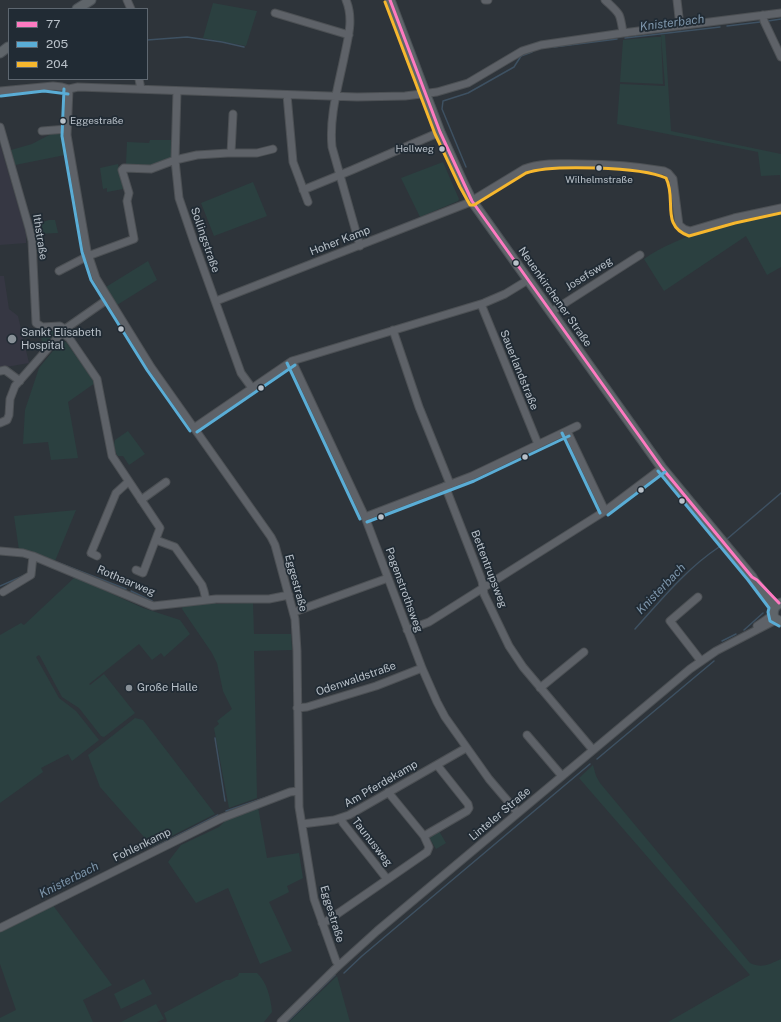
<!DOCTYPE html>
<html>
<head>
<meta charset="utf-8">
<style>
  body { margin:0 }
  #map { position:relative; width:781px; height:1022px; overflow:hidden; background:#2e343a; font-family:"Public Sans",sans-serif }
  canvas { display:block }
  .legend { position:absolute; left:8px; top:8px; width:140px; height:72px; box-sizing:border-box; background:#212b34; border:1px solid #5e6770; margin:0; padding:5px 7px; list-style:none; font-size:12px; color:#b9c1c9 }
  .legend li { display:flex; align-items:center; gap:8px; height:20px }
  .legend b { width:20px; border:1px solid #5e6770 }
</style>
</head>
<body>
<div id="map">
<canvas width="781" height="1022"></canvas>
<ul class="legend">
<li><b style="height:5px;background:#fe7ac1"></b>77</li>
<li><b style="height:5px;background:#5aadd6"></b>205</li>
<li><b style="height:5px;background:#f6b72e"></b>204</li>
</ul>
</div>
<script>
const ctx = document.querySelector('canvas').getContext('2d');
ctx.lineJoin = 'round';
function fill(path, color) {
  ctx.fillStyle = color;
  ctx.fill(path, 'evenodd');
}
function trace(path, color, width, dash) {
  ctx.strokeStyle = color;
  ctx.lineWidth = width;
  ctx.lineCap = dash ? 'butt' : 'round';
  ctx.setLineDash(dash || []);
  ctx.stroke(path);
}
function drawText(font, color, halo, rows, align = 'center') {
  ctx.font = font + ' "Public Sans",sans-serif';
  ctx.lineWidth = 3.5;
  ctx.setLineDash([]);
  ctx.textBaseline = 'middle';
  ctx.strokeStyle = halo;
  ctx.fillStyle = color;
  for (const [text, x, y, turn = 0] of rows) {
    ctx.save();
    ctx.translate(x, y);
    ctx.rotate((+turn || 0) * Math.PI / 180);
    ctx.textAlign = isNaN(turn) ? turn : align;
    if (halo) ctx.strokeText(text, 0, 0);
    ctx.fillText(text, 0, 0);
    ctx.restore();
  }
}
fill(new Path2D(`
  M 0,144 L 26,233 L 26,243 L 0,245 Z
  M 0,276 L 4,276 L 9,309 L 18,316 L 29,363 L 0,368 Z`), '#363743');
fill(new Path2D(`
  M 213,3 L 257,11 L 246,46 L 203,38 Z
  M 661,35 L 665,35 L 671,131 L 781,154 L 781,183 L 780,175 L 761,176 L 758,152 L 617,124 L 620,84 L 665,86 Z
  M 655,37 L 661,37 L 663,84 L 620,82 L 623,40 Z
  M 60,132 L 63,134 L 65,155 L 15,165 L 11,150 L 32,144 L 53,133 Z
  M 150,140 L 171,140 L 171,158 L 153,165 L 126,164 L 127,142 L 149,143 Z
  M 443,162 L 459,199 L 458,201 L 420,217 L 401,178 Z
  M 118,164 L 123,189 L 107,192 L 107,188 L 103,189 L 100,168 Z
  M 253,182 L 267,216 L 214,236 L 201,203 Z
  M 781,212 L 781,267 L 767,275 L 746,236 L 664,291 L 644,259 C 678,234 739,221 781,212 Z
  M 49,220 L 55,220 L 58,233 L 35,234 L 33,225 Z
  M 148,261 L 157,280 L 117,305 L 106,287 Z
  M 58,329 L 59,330 L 42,350 L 41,330 Z
  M 61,341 L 66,342 L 95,383 L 68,402 L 78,458 L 51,460 L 48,442 L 23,444 L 25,410 L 39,368 Z
  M 128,431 L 145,454 L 129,465 L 123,456 L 118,456 C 115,452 113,446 115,440 Z
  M 76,510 L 55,561 L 39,554 L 19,550 L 14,516 Z
  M 75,577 L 143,608 L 180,620 L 190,634 L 164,657 L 161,653 L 152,660 L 139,644 L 89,684 L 90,685 L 104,674 L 135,713 L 104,737 L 101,736 L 79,708 L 62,697 L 41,658 L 39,655 L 36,657 L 59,698 L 76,711 L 99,740 L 72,761 L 68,754 L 41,768 L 43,772 L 0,803 L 0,635 L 21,623 L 24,625 Z
  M 214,602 L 216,604 L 253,603 L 254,634 L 291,634 L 292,650 L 254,651 L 257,798 L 229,808 L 214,728 L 219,724 L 217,721 L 232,709 L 223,691 L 217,663 L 212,653 L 182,609 L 183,606 Z
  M 135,718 L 143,720 L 215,814 L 152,846 L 100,787 L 88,755 Z
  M 593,765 L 596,776 L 600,783 L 750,963 C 762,969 770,964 781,959 L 781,1022 L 668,1022 L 750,975 L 579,778 Z
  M 258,807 L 267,858 L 299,853 L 303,878 L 287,886 L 289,892 L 269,902 L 292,951 L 260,964 L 228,888 L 196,903 L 168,862 L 181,845 L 219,827 L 228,818 Z
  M 439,831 L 446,843 L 436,849 L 430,839 L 429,836 Z
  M 52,904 L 112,985 L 83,1000 L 93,1022 L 0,1022 L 0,1018 L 16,1010 L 0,964 L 0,930 Z
  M 239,973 L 257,973 C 267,982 271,999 272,1012 L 264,1022 L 166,1022 L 167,1021 L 164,1013 L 226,980 L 230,980 L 238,976 Z
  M 337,976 L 350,1022 L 289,1022 Z
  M 144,979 L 152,994 L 121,1009 L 114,994 Z
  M 156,1004 L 164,1019 L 157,1022 L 121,1022 Z`), '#2b4040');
trace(new Path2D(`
  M 768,21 L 781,19
  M 727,26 L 760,22
  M 625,38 L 720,27
  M 147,40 L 187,37 L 222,42 L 244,47
  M 554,47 L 617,39
  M 466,167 L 442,109 L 443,101 L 468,93 L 514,67 L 521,56 L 532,52
  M 540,289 L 550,303
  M 559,315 L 570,331
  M 727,539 L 781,493
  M 59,563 L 126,589
  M 0,586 L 25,575
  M 131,591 L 152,601
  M 635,629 C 661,600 686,569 719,547
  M 744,630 L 763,613
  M 722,641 L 736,634
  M 215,738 L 225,801
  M 597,759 L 714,661
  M 226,811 L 276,794
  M 153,848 L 218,815
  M 344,973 L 362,956 L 590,764
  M 287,1022 L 335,975`), '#3e5162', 1.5);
const minor = new Path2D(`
  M 127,0 L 131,9
  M 346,0 C 354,19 348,38 344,58 C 338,87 329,117 332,147 L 360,246
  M 485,0 L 488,0
  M 605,0 C 620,14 620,12 623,33
  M 677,0 L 680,26
  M 275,13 L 349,35
  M 763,15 L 764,21 L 781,57
  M 139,79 L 141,89
  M 69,89 L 67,135 L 87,251 L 96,278 L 151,367 L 271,537 L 275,545 L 295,619 L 297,651 L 299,807 L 314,899 L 336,961 L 339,965
  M 0,91 L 53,86 L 62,87 L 69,89 L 78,87 L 357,97 L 405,96 L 437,92 L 468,83 L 522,51 L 541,45 L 623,33 L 781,13
  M 177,91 L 175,160 L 179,198 L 195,245 L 241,373 L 252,388
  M 287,95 L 293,162 L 308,202
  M 0,127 L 29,228 L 32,241 L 36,323 L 42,327 L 60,326 L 65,329
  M 42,131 L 67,129
  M 231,153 L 233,114
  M 303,190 L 352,170 L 440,132
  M 59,271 L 88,256 L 134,239 L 127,201 L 129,193 L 122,170 L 124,168 L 151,169 L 175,160 L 197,155 L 228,153 L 257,153 L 273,149
  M 216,301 L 468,203 L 524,169 C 542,162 561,164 580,164 C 608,164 636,166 664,171 L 668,173 L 673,179 L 679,225 L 684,229 L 690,231 L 734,218 L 781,208
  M 481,304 L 538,444
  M 551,312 L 640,255
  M 393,330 L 419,407 L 450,484
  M 62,333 L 69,338 L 97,379 L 112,456 L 160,528 L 143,573 L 136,570
  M 292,361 L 365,517 L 422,668 L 437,702 L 445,717 L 489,779 L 518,813
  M 0,371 L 5,370 L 20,381
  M 0,423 L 7,420 L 9,415 L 10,399 L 15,386 L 65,329 L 108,299
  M 194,428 L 292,361 L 484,303 L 505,294 L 528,280
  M 567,431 L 605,511
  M 445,486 L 482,581 L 484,594 L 509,646 L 523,667 L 593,750
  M 141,500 L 166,482
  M 365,517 L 472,476 L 577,426
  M 156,540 L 175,547 L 202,585 L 204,591 L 206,600
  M 0,551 L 23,553 L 33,556 L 153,606 L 216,599 L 269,599 L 289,595
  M 97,556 L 91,553 L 116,493 L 128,482
  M 3,592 L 31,575 L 33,556
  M 698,597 L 670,621 L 701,661
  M 294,612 L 388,578
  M 757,626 L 773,615
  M 407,630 L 429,622 L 605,511 L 662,468
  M 540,688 L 584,652
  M 297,708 L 307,707 L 376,686 L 422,668
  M 527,735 L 562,776
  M 341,818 L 343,823 L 387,879
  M 302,824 L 334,820 L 349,815 L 466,748
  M 424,836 L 467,811 L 469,808 L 468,804 L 437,765
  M 322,923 L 327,921 L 427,852 L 429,847 L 424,836 L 388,792
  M 0,928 L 222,818 L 290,792 L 298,791
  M 281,1022 L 335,969 L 377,931 L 690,669 L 716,651 L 776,620`);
const major = new Path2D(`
  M 390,0 L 440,132 L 464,185 L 472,201 L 662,468 L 752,577 L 755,582 L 775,607
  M 77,9 L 91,0
  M 0,53 L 8,47
  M 781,603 C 774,605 772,611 774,618 L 781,622`);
trace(minor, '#4c5054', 9);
trace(major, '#4b5156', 11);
trace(minor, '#5e6268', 7);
trace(major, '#5f656a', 9);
trace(new Path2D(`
  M 390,0 L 440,132 L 472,201 L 662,468 L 752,577 L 757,580 L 779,603`), '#fe7ac1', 3);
trace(new Path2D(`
  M 64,89 L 62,136 L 82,252 L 91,280 L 147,370 L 190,431
  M 1,96 L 44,91 L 68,94
  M 287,363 L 360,519
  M 197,432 L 295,365
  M 562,433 L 600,513
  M 658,471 L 748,580 L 769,608 L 768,612 L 770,621 L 779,626
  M 608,515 L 665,472
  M 367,522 L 474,481 L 569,436`), '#5aadd6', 3);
trace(new Path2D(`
  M 385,2 L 435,134 L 460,187 L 470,205 L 474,205 L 526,173 C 550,164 642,167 666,178 C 677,199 660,226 689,236 L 735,223 L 781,213`), '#f6b72e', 3);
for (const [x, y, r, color] of [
  [63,121,3.5,"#b9c1c9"],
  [442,149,3.5,"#b9c1c9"],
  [599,168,3.5,"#b9c1c9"],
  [516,263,3.5,"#b9c1c9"],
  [121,329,3.5,"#b9c1c9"],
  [12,339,5,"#889097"],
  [261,388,3.5,"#b9c1c9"],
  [525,457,3.5,"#b9c1c9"],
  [641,490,3.5,"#b9c1c9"],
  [682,501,3.5,"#b9c1c9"],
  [381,517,3.5,"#b9c1c9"],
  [129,688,4,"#889097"]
]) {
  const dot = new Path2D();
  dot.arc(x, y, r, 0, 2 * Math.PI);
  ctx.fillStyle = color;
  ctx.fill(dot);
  trace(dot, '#212b34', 1.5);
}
drawText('10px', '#b9c1c9', '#212b34', [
  ["Eggestraße",70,121],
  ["Hellweg",434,149,"right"],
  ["Wilhelmstraße",599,180,"center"]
], 'left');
drawText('11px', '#b9c1c9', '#212b34', [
  ["Ithstraße",40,237,81],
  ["Sollingstraße",205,240,71],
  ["Hoher Kamp",340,241,-21],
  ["Josefsweg",589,274,-32],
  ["Neuenkirchener Straße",555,297,55],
  ["Sauerlandstraße",519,370,68],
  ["Bettentrupsweg",489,569,69],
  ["Rothaarweg",126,581,23],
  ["Eggestraße",296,583,75],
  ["Pagenstrothsweg",404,590,70],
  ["Odenwaldstraße",356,679,-19],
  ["Am Pferdekamp",381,784,-30],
  ["Linteler Straße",500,814,-40],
  ["Taunusweg",372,842,52],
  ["Fohlenkamp",142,845,-26],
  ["Eggestraße",332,914,73]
]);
drawText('11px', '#b9c1c9', '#212b34', [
  ["Sankt Elisabeth",21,333],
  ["Hospital",21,346],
  ["Große Halle",137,688]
], 'left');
drawText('italic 12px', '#7d95aa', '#212b34', [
  ["Knisterbach",672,23,-7],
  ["Knisterbach",661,589,-46],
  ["Knisterbach",69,880,-27]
]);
</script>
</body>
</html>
